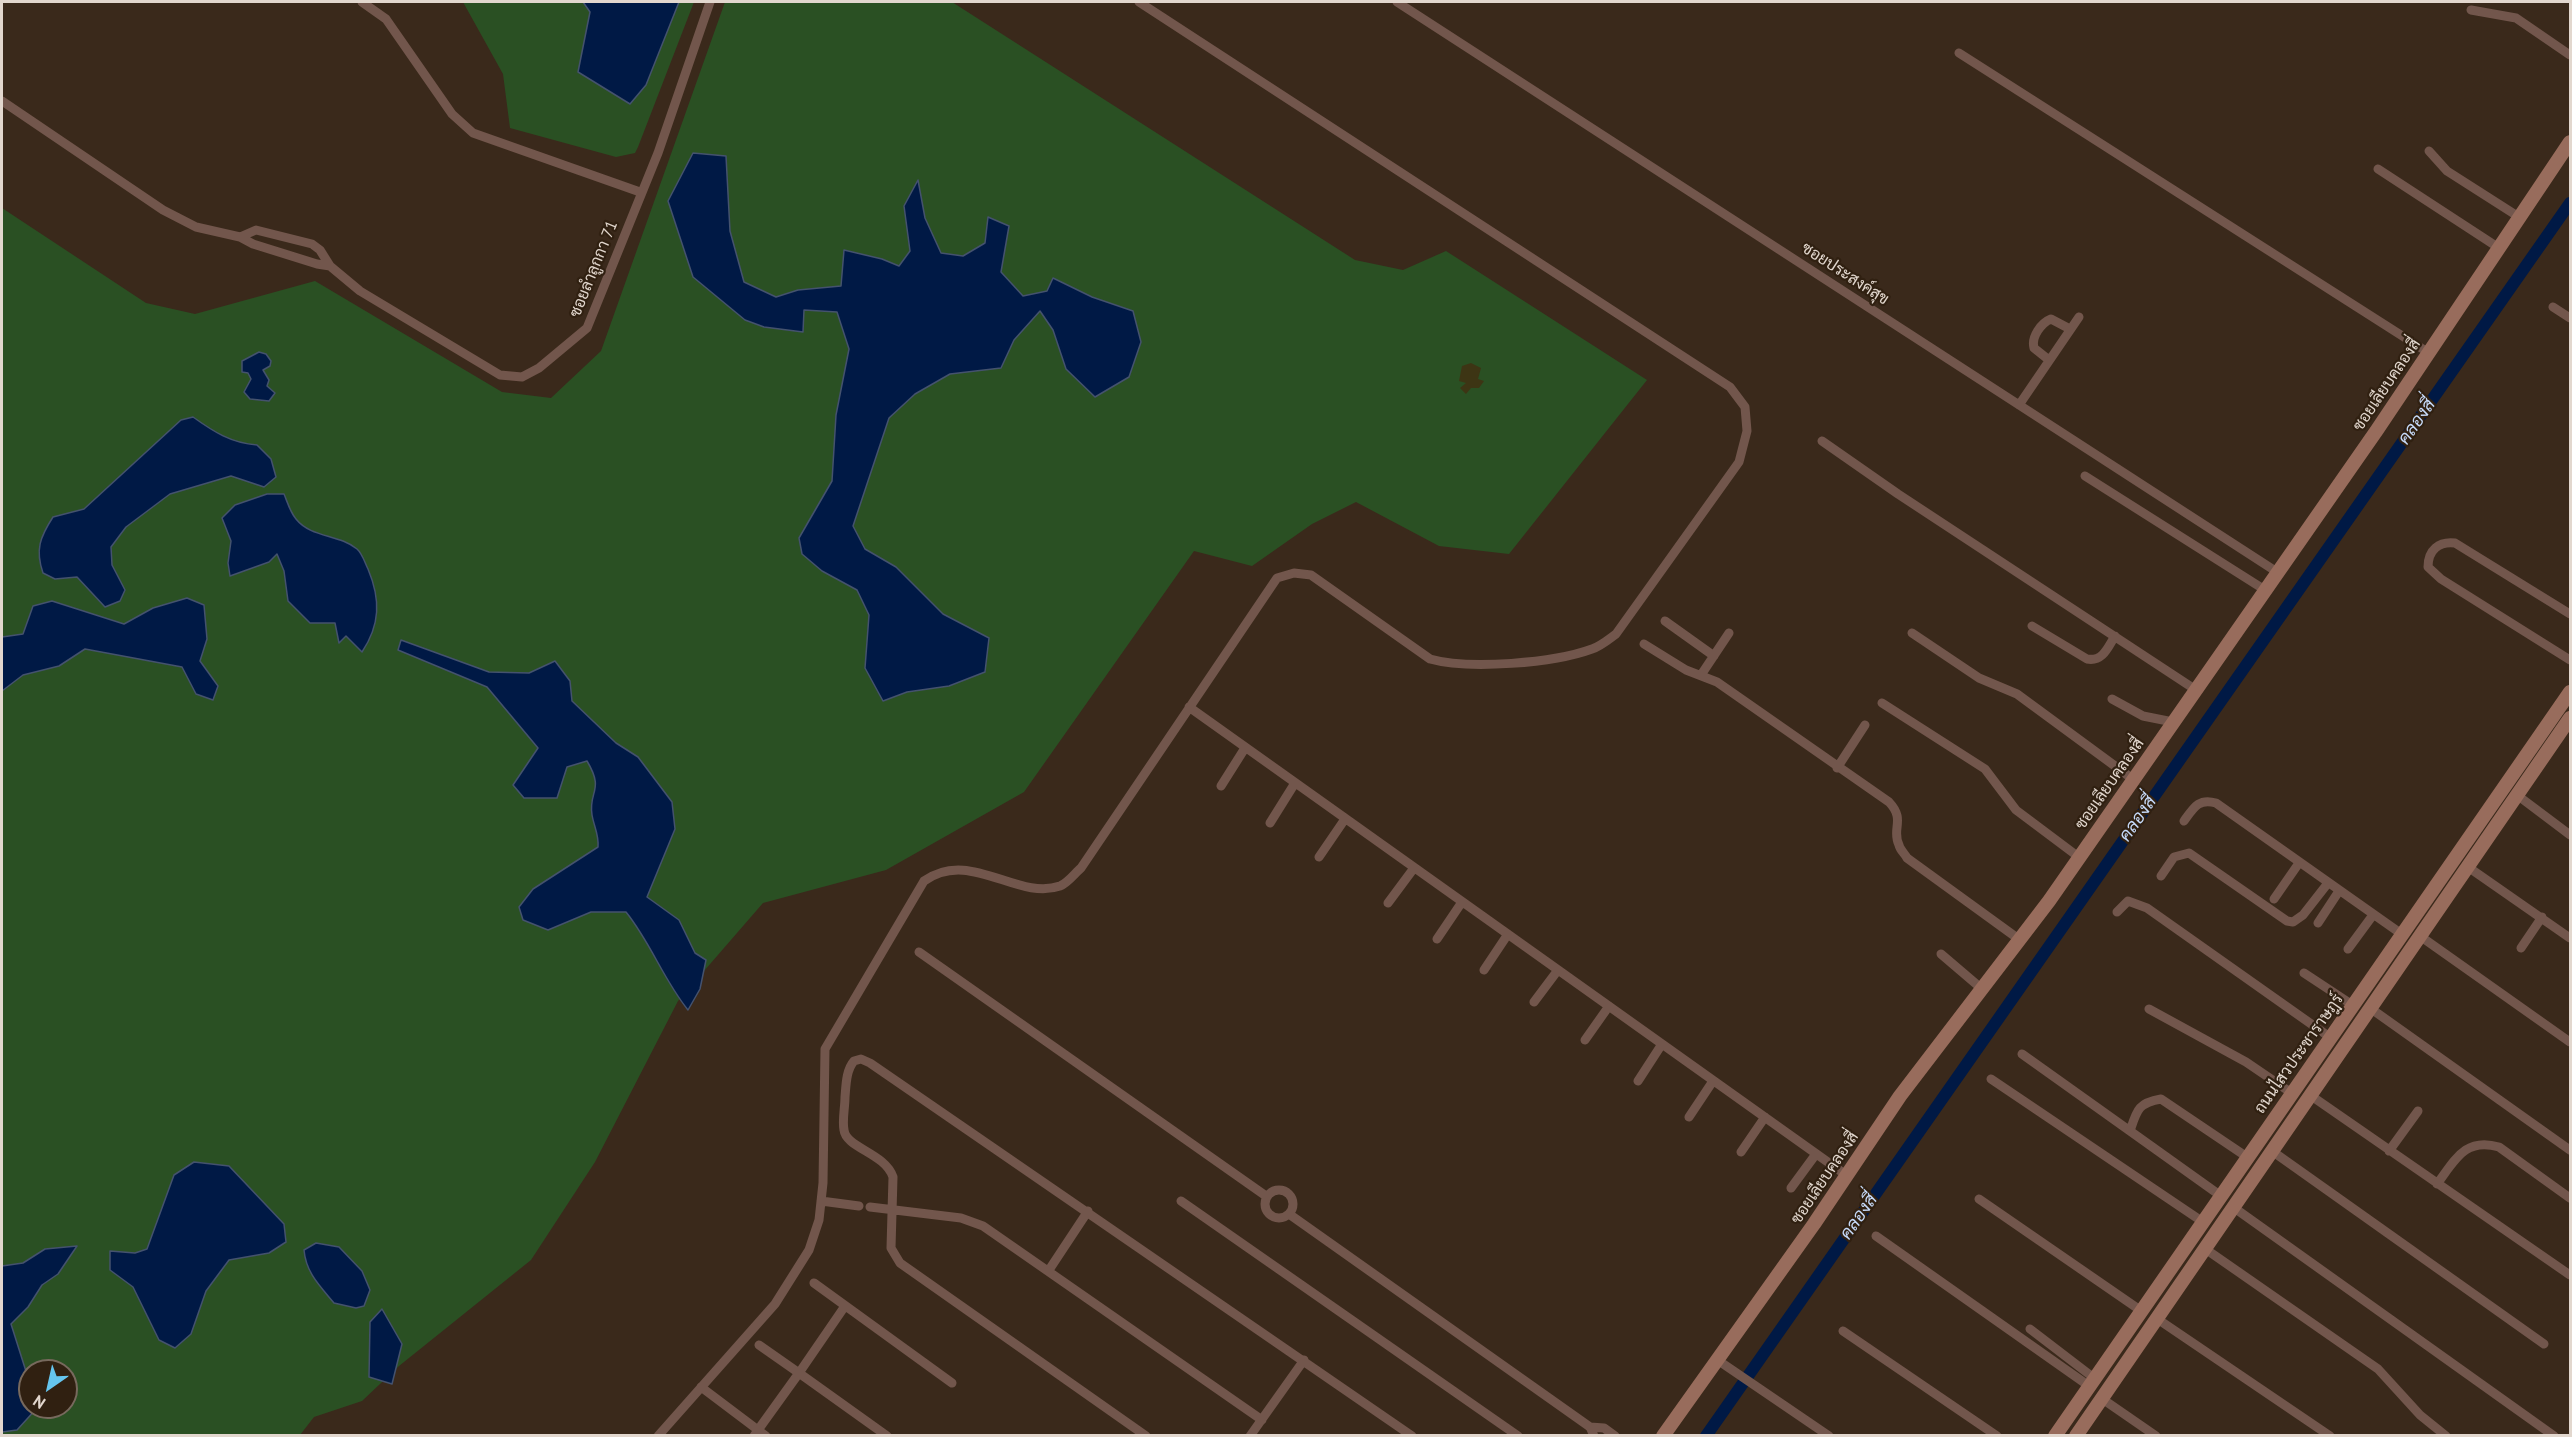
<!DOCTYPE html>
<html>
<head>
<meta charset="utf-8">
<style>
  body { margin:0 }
  #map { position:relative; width:2572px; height:1437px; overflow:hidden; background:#3a291b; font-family:"PT Sans",sans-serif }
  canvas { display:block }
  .frame { position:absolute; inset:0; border:3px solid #e2d7ce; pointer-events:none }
  .north { position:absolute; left:18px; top:1359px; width:60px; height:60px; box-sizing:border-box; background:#302011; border:2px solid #77695d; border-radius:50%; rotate:214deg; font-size:16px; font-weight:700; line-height:24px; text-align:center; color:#e2d7ce }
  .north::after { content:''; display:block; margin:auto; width:21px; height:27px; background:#65c5ee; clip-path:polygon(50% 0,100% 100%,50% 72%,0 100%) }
</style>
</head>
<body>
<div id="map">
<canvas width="2572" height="1437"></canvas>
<div class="frame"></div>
<div class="north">N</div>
</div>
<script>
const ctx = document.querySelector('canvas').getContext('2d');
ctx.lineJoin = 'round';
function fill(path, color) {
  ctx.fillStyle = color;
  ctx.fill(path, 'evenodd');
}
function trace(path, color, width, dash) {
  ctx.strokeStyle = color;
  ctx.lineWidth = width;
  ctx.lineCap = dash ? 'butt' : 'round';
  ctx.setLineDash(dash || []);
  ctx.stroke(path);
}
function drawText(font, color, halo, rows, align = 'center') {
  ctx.font = font + ' "PT Sans",Sarabun,sans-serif';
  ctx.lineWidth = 4.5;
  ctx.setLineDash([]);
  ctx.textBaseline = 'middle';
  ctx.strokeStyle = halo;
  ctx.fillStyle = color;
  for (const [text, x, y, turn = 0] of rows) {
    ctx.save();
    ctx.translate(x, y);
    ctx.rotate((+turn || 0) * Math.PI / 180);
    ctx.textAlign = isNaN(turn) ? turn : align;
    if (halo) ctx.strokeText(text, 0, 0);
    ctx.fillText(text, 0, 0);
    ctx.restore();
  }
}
fill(new Path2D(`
  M 463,2 L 694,2 L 638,147 L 635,153 L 616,157 L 510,128 L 503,74 Z
  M 725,2 L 952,2 L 1355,260 L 1403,270 L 1446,251 L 1647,380 L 1509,554 L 1439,546 L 1356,502 L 1312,524 L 1252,566 L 1194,551 L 1024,792 L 886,870 L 763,903 L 678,1001 L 595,1162 L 531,1260 L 399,1366 L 362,1401 L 314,1417 L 300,1435 L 2,1435 L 2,208 L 146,303 L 195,314 L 315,281 L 502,392 L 551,398 L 601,351 ZM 30,1371 L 66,1371 L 66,1407 L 30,1407 Z`), '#2a5023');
fill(new Path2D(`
  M 1471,363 L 1481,368 L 1478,379 L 1484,381 L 1479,388 L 1471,388 L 1466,394 L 1460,388 L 1466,383 L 1459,381 L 1462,366 Z`), '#3d3514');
const water = new Path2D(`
  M 583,2 L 679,2 L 646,85 L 630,104 L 578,72 L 590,12 Z
  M 693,153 L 726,156 L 730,231 L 744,282 L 776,297 L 798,290 L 841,286 L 844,250 L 882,259 L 899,266 L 910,251 L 904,206 L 918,180 L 925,218 L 941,253 L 963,256 L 985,243 L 988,217 L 1009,226 L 1001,272 L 1023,296 L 1047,291 L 1053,278 L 1092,297 L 1133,311 L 1141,342 L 1129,377 L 1095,397 L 1066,369 L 1053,330 L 1040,311 L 1014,340 L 1001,368 L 950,374 L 915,394 L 889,418 L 853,526 L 865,549 L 896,567 L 943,614 L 989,638 L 985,672 L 949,686 L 907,692 L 883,701 L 865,668 L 869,615 L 857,590 L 822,571 L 802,554 L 799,538 L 832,481 L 836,415 L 849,349 L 837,312 L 804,310 L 803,332 L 764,327 L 745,320 L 693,277 L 668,201 Z
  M 259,352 L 266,354 L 271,361 L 270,366 L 263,370 L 269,380 L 267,386 L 275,393 L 269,401 L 250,399 L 244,392 L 251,379 L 248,373 L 242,372 L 242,361 Z
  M 193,417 C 214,432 231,443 257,445 L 271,459 L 276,477 L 264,487 L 231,476 L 170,494 L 126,527 L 111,547 L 112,565 L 125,590 L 120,601 L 105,607 L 77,577 L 55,579 L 43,573 C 35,550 40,537 53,517 L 84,509 L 181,420 Z
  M 267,494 L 284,494 C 287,501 290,512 296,519 C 311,538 339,534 357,549 C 362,553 365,563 368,569 C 381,600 380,625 362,652 L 346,636 L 339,643 L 335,623 L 310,623 L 288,601 L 284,571 L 277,554 L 269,562 L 230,576 L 228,563 L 231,541 L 222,518 L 235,505 Z
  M 187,598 L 204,605 L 207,639 L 200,661 L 218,686 L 213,700 L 196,694 L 182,667 L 85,649 L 59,666 L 23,675 L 2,691 L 2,637 L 23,634 L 33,606 L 52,601 L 124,624 L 153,608 Z
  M 401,640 L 489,672 L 529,673 L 555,661 L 570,681 L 572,701 L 616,743 L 638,757 L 672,802 L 675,829 L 647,897 L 679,920 L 695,953 L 706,960 L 700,989 L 688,1010 C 663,979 651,943 626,912 L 591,912 L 548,930 L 523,920 L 519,907 L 533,889 L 598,847 C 599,834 594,827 592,815 C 588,791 605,791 587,761 L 567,767 L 557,798 L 524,798 L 513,785 L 538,748 L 487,687 L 398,650 Z
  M 194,1162 L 229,1166 L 284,1224 L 286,1242 L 269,1253 L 229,1260 L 206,1291 L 191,1334 L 175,1348 L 159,1340 L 133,1287 L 110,1270 L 110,1251 L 135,1253 L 147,1249 L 174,1175 Z
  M 316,1243 L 339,1247 L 362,1271 L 370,1290 L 364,1306 L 356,1308 L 334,1303 C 320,1286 306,1273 304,1250 Z
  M 77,1246 L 58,1274 L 42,1285 L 28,1307 L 11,1324 L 30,1384 L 30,1407 L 37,1408 L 17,1430 L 2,1432 L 2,1266 L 23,1263 L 45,1249 Z
  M 382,1309 L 402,1344 L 392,1384 L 369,1377 L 370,1322 Z`);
fill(water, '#001945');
trace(water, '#44526e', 1.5);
trace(new Path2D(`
  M 1706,1436 L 2570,203`), '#001945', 12);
trace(new Path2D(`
  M 362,2 L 386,19 L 452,114 L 473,133 L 640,192
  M 1397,2 L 2277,572
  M 2471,10 L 2516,18 L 2570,55
  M 1959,53 L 2429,353
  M 2,101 L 163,210 L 196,227 L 240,237 L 253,244 L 317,264 L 330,266
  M 2429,151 L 2447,171 L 2519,217
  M 2378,169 L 2499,248
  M 240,237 L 256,230 L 312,244 L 320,250 L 330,266 L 360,291 L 500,375 L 522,377 L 539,368 L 587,328 L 658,153 L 710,2
  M 2553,307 L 2570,318
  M 2049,360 L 2034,348 C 2031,337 2041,323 2051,319 L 2070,329
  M 2019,405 L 2079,317
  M 1822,441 L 1898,494 L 2196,690
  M 2085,476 L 2265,590
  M 2570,614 L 2455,543 C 2439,541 2428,550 2428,567 L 2441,579 L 2570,660
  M 1665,621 L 1714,656
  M 2032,626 L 2087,659 C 2103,662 2108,647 2115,636
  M 1912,633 L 1979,678 L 2017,694 L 2134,780
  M 1644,644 L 1686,670 L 1717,682 L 1889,802 C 1906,820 1891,829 1899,845 C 1900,850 1905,854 1907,858 L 2020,940
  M 1701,675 L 1729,633
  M 2112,699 L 2143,716 L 2173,722
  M 1882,703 L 1985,769 L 2016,810 L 2080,858
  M 1189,707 L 1846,1175
  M 1837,768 L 1865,725
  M 1221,786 L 1245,748
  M 2517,795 L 2570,835
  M 2184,821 C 2194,807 2199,798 2216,803 L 2403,935
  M 1270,823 L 1295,783
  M 1319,857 L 1345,819
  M 2468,867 L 2570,938
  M 2161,876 L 2174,857 L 2189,853 L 2287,921 L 2293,922 L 2303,915 L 2328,883
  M 2274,899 L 2299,863
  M 1388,903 L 1414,868
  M 2117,912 L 2128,901 L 2147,908 L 2331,1038
  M 2318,923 L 2339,891
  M 2420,936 L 2570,1042
  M 1437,939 L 1462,902
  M 2521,948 L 2542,917
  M 2348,949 L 2373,915
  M 919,952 L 1266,1196
  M 1941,954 L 1982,989
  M 1484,970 L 1508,934
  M 2304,973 L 2354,1006
  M 1534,1002 L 1558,970
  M 2370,1008 L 2570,1150
  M 2149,1009 L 2246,1062 L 2293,1094
  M 1585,1040 L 1609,1006
  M 2022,1054 L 2130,1131
  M 1991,1079 L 2203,1222
  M 1638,1081 L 1662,1044
  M 2310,1095 L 2570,1275
  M 1689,1117 L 1713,1081
  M 2272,1151 L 2544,1344
  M 2389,1151 L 2418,1111
  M 1741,1152 L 1765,1117
  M 2437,1184 C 2455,1160 2465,1137 2499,1147 L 2570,1198
  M 1791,1188 L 1816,1154
  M1265 1204a14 14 0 1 1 28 0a14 14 0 1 1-28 0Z
  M 2221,1196 L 2130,1131 C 2137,1110 2138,1103 2161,1099 L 2247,1157
  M 1979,1199 L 2140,1310
  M 821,1201 L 859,1206
  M 1181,1201 L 1518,1436
  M 870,1207 L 961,1218 L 983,1226 L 1262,1420
  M 2233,1207 L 2554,1436
  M 1289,1214 L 1590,1427
  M 1876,1236 L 2089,1386
  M 2204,1248 L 2378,1369 L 2420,1415 L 2446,1436
  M 1049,1270 L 1088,1211
  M 814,1283 L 952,1383
  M 2156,1318 L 2330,1436
  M 2030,1329 L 2094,1378
  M 1843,1331 L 1997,1436
  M 759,1345 L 799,1373 L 845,1306
  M 1716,1359 L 1829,1436
  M 701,1387 L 758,1430 L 799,1373 L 887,1436
  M 2101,1398 L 2156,1436
  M 658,1436 L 775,1304 L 809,1250 L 819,1220 L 823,1183 L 825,1049 L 924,881 C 970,848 1017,901 1060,886 C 1068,883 1075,873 1081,868 L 1277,578 L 1294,573 L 1311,575 L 1430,659 C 1469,670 1554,663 1592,649 C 1601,646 1609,639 1616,634 L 1739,462 L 1747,431 L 1745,407 L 1730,387 L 1139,2
  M 754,1436 L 758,1430 L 766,1436
  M 1146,1436 L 900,1263 L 891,1248 L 893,1177 C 885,1153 846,1148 844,1130 C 842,1120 845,1108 845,1097 C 846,1086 846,1070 854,1061 L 861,1059 L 870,1063 L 1412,1436
  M 1250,1436 L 1304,1360
  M 1594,1436 L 1590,1427 L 1604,1428 L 1615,1436`), '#72564c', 9);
trace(new Path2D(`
  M 1663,1436 L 1814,1224 L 1900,1096 L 2049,901 L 2377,430 L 2570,142
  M 2055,1436 L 2570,692
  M 2076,1436 L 2570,718`), '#986c5c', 14);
drawText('16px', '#e2d7ce', '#302011', [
  ["ซอยลำลูกกา 71",594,269,-68],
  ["ซอยประสงค์สุข",1845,274,33],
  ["ซอยเลียบคลองสี่",2387,385,-56],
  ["ซอยเลียบคลองสี่",2110,784,-55],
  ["ถนนไสวประชาราษฎร์",2299,1054,-55],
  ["ซอยเลียบคลองสี่",1825,1178,-56]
]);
drawText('italic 18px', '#c6daf9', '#302011', [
  ["คลองสี่",2417,422,-55],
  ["คลองสี่",2138,819,-55],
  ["คลองสี่",1859,1217,-55]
]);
</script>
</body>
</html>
